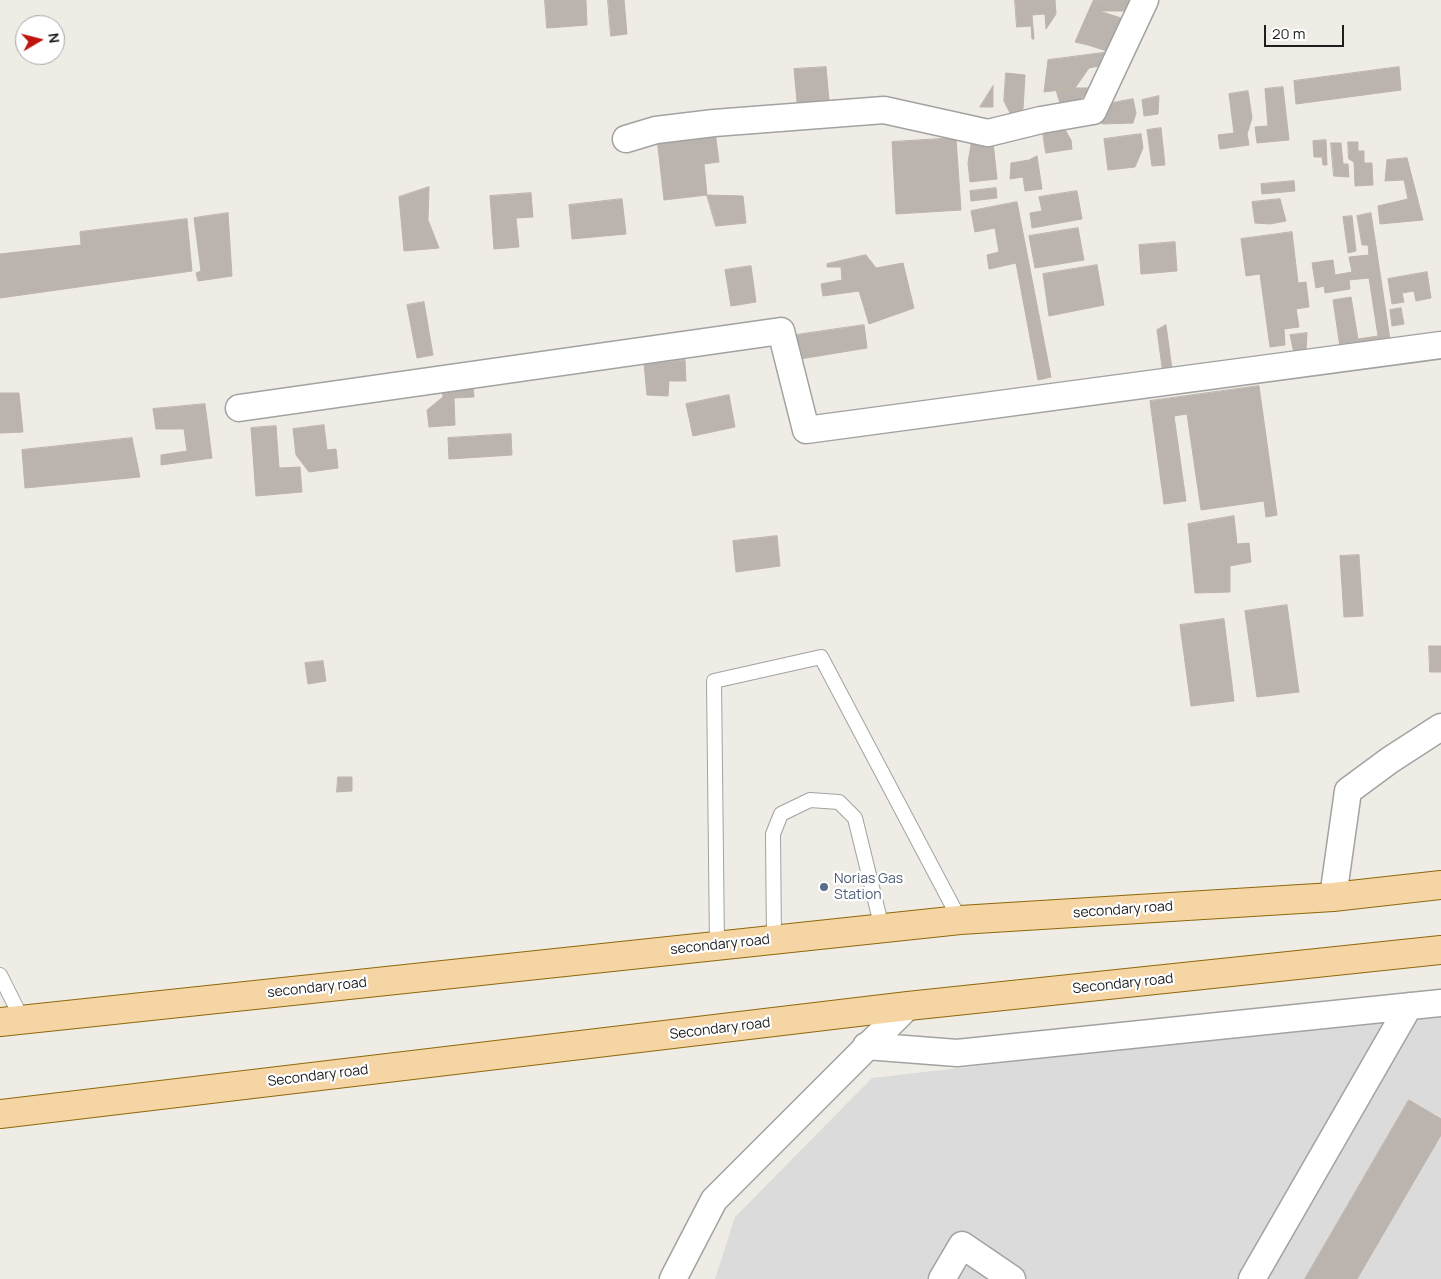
<!DOCTYPE html>
<html>
<head>
<meta charset="utf-8">
<style>
  body { margin:0 }
  #map { position:relative; width:1441px; height:1279px; overflow:hidden; background:#eeece5; font-family:Manrope,sans-serif }
  canvas { display:block }
  .north { position:absolute; left:15px; top:15px; width:50px; height:50px; box-sizing:border-box; background:#fff; border:1px solid #a5a5a5; border-radius:50%; rotate:82deg; font-size:14px; font-weight:700; line-height:20px; text-align:center; color:#1e1e1e }
  .north::after { content:''; display:block; margin:auto; width:18px; height:22px; background:#bf150e; clip-path:polygon(50% 0,100% 100%,50% 72%,0 100%) }
  .scale { position:absolute; left:1264px; top:25px; width:80px; height:22px; box-sizing:border-box; border:2px solid #1e1e1e; border-top:0; padding-left:6px; font-size:15px; line-height:18px; white-space:nowrap; color:#1e1e1e; -webkit-text-stroke:4px #fff; paint-order:stroke }
</style>
</head>
<body>
<div id="map">
<canvas width="1441" height="1279"></canvas>
<div class="north">N</div>
<div class="scale">20 m</div>
</div>
<script>
const ctx = document.querySelector('canvas').getContext('2d');
ctx.lineJoin = 'round';
function fill(path, color) {
  ctx.fillStyle = color;
  ctx.fill(path, 'evenodd');
}
function trace(path, color, width, dash) {
  ctx.strokeStyle = color;
  ctx.lineWidth = width;
  ctx.lineCap = dash ? 'butt' : 'round';
  ctx.setLineDash(dash || []);
  ctx.stroke(path);
}
function drawText(font, color, halo, rows, align = 'center') {
  ctx.font = font + ' Manrope,sans-serif';
  ctx.lineWidth = 4.5;
  ctx.setLineDash([]);
  ctx.textBaseline = 'middle';
  ctx.strokeStyle = halo;
  ctx.fillStyle = color;
  for (const [text, x, y, turn = 0] of rows) {
    ctx.save();
    ctx.translate(x, y);
    ctx.rotate((+turn || 0) * Math.PI / 180);
    ctx.textAlign = isNaN(turn) ? turn : align;
    if (halo) ctx.strokeText(text, 0, 0);
    ctx.fillText(text, 0, 0);
    ctx.restore();
  }
}
fill(new Path2D(`
  M 1441,1013 L 1441,1279 L 715,1279 L 735,1217 L 872,1078 Z`), '#dcdbdb');
const building = new Path2D(`
  M 545,0 L 586,0 L 587,25 L 547,28 Z
  M 608,0 L 624,0 L 627,34 L 611,36 Z
  M 1015,0 L 1055,0 L 1056,14 L 1046,29 L 1045,14 L 1032,15 L 1034,39 L 1032,39 L 1031,26 L 1017,27 Z
  M 1100,0 L 1130,0 L 1125,11 L 1099,11 L 1088,45 L 1075,42 L 1093,1 Z
  M 1099,11 L 1121,18 L 1110,52 L 1088,45 Z
  M 1110,52 L 1104,65 L 1089,68 L 1075,88 L 1044,92 L 1048,60 Z
  M 826,67 L 829,100 L 797,102 L 794,69 Z
  M 1399,67 L 1401,90 L 1296,104 L 1294,81 Z
  M 1006,73 L 1025,75 L 1023,109 L 1011,115 L 1004,101 Z
  M 993,86 L 993,107 L 980,107 Z
  M 1283,87 L 1289,140 L 1257,143 L 1255,127 L 1268,126 L 1265,89 Z
  M 1075,88 L 1091,88 L 1078,102 L 1060,103 L 1056,90 Z
  M 1248,91 L 1252,118 L 1247,134 L 1249,145 L 1220,149 L 1218,135 L 1234,133 L 1229,94 Z
  M 1159,96 L 1158,114 L 1144,116 L 1142,100 Z
  M 1133,99 L 1136,113 L 1133,123 L 1102,124 L 1107,104 Z
  M 1041,120 L 1063,126 L 1071,140 L 1072,149 L 1046,153 Z
  M 714,123 L 719,162 L 704,164 L 707,195 L 664,200 L 656,130 Z
  M 1161,128 L 1165,165 L 1152,166 L 1147,130 Z
  M 1141,134 L 1143,148 L 1135,167 L 1108,170 L 1104,139 Z
  M 956,138 L 961,210 L 896,214 L 892,142 Z
  M 1326,140 L 1327,165 L 1323,165 L 1322,157 L 1314,157 L 1313,141 Z
  M 993,142 L 997,179 L 970,182 L 968,163 L 971,144 Z
  M 1348,142 L 1358,142 L 1358,151 L 1364,151 L 1364,163 L 1372,163 L 1373,185 L 1355,186 L 1354,162 L 1349,159 Z
  M 1331,143 L 1341,143 L 1343,164 L 1348,164 L 1349,177 L 1334,176 Z
  M 1037,156 L 1042,189 L 1025,191 L 1023,177 L 1010,179 L 1011,163 L 1029,160 Z
  M 1407,158 L 1423,220 L 1380,224 L 1378,206 L 1408,199 L 1404,180 L 1385,181 L 1387,160 Z
  M 1294,181 L 1295,191 L 1262,194 L 1261,184 Z
  M 429,187 L 428,220 L 439,248 L 404,251 L 399,197 Z
  M 996,188 L 997,198 L 971,201 L 970,191 Z
  M 1077,191 L 1082,219 L 1032,228 L 1030,213 L 1042,211 L 1039,197 Z
  M 531,193 L 533,217 L 516,218 L 519,247 L 494,249 L 490,196 Z
  M 707,195 L 743,196 L 746,223 L 716,226 Z
  M 622,199 L 626,234 L 572,239 L 569,205 Z
  M 1280,199 L 1286,221 L 1270,224 L 1255,223 L 1252,202 Z
  M 1017,202 L 1051,377 L 1038,380 L 1016,263 L 989,269 L 987,255 L 999,252 L 995,228 L 975,232 L 971,211 Z
  M 228,213 L 232,276 L 198,281 L 196,273 L 201,271 L 194,218 Z
  M 1371,213 L 1391,346 L 1341,354 L 1333,300 L 1351,297 L 1358,339 L 1378,336 L 1369,278 L 1349,280 L 1350,289 L 1325,293 L 1324,286 L 1316,288 L 1312,263 L 1333,260 L 1335,275 L 1352,272 L 1349,257 L 1369,255 L 1368,245 L 1362,245 L 1357,216 Z
  M 1352,216 L 1356,251 L 1348,253 L 1343,217 Z
  M 187,219 L 192,271 L 0,298 L 0,254 L 81,245 L 80,232 Z
  M 1078,228 L 1084,260 L 1035,268 L 1029,236 Z
  M 1292,232 L 1298,283 L 1306,282 L 1309,307 L 1296,309 L 1299,327 L 1284,329 L 1285,345 L 1270,347 L 1260,274 L 1246,276 L 1241,239 Z
  M 1175,242 L 1177,271 L 1141,274 L 1139,245 Z
  M 866,255 L 876,268 L 903,263 L 914,308 L 869,324 L 859,291 L 823,296 L 821,284 L 842,280 L 841,267 L 827,267 L 827,264 Z
  M 1097,265 L 1104,305 L 1049,316 L 1043,274 Z
  M 751,266 L 756,302 L 731,306 L 725,270 Z
  M 1427,272 L 1431,298 L 1416,301 L 1414,291 L 1402,293 L 1404,302 L 1392,304 L 1388,279 Z
  M 424,302 L 433,355 L 417,358 L 407,305 Z
  M 1401,308 L 1404,324 L 1392,326 L 1390,310 Z
  M 864,325 L 867,348 L 800,359 L 796,335 Z
  M 1166,325 L 1172,369 L 1163,374 L 1157,330 Z
  M 1307,333 L 1306,351 L 1294,353 L 1290,335 Z
  M 685,360 L 686,381 L 669,381 L 668,396 L 647,395 L 644,364 Z
  M 473,384 L 474,397 L 454,398 L 455,425 L 429,427 L 427,410 L 443,397 L 442,386 Z
  M 1259,386 L 1277,515 L 1266,517 L 1264,501 L 1201,510 L 1187,414 L 1174,416 L 1186,501 L 1164,504 L 1150,401 Z
  M 0,393 L 19,393 L 23,432 L 0,433 Z
  M 729,395 L 735,427 L 693,436 L 686,404 Z
  M 205,404 L 212,458 L 161,465 L 161,455 L 187,451 L 184,429 L 156,429 L 153,409 Z
  M 324,425 L 327,450 L 336,449 L 338,468 L 309,472 L 296,455 L 293,429 Z
  M 276,426 L 279,468 L 300,467 L 302,492 L 256,496 L 251,428 Z
  M 511,434 L 512,455 L 449,459 L 448,438 Z
  M 132,438 L 140,477 L 25,488 L 22,450 Z
  M 1234,516 L 1237,544 L 1249,543 L 1251,562 L 1230,566 L 1230,592 L 1195,593 L 1188,524 Z
  M 777,536 L 780,566 L 736,572 L 733,541 Z
  M 1359,555 L 1363,616 L 1344,617 L 1340,556 Z
  M 1287,605 L 1299,692 L 1257,697 L 1245,611 Z
  M 1224,619 L 1234,701 L 1191,706 L 1180,625 Z
  M 1429,646 L 1441,646 L 1441,672 L 1430,672 Z
  M 323,661 L 326,681 L 308,684 L 305,663 Z
  M 338,777 L 352,777 L 352,791 L 337,792 Z
  M 1409,1100 L 1441,1119 L 1441,1135 L 1357,1279 L 1305,1279 Z`);
fill(building, '#bbb4ae');
trace(building, '#bfb3a8', 1);
const service = new Path2D(`
  M 774,940 L 773,834 L 781,814 L 810,800 L 839,802 L 855,818 L 882,928
  M 717,945 L 714,681 L 821,657 L 960,920
  M 0,975 L 22,1019`);
const minor = new Path2D(`
  M 626,139 L 656,130 L 714,123 L 884,110 L 988,133 L 1041,120 L 1093,111 L 1145,0
  M 239,408 L 781,331 L 806,430 L 1441,345
  M 1333,897 L 1348,791 L 1390,760 L 1441,727
  M 866,1046 L 957,1053 L 1441,1003
  M 673,1279 L 714,1200 L 908,1006
  M 942,1279 L 962,1245 L 1012,1279
  M 1252,1279 L 1409,1006`);
const primary = new Path2D(`
  M 0,1022 L 960,920 L 1333,897 L 1441,885
  M 0,1114 L 908,1006 L 1441,950`);
trace(service, '#a2a2a2', 16);
trace(minor, '#a2a2a2', 29);
trace(primary, '#8e680a', 30);
trace(service, '#fff', 14);
trace(minor, '#fff', 26);
trace(primary, '#f5d5a3', 28);
for (const [x, y, r, color] of [
  [824,887,5,"#5c6f8a"]
]) {
  const dot = new Path2D();
  dot.arc(x, y, r, 0, 2 * Math.PI);
  ctx.fillStyle = color;
  ctx.fill(dot);
  trace(dot, '#fff', 2);
}
drawText('14px', '#4e5e75', '#fff', [
  ["Norias Gas",834,879],
  ["Station",834,895]
], 'left');
drawText('14px', '#1e1e1e', '#fff', [
  ["secondary road",1123,910,-4],
  ["secondary road",720,945,-6],
  ["Secondary road",1123,984,-6],
  ["secondary road",317,988,-6],
  ["Secondary road",720,1029,-7],
  ["Secondary road",318,1076,-7]
]);
</script>
</body>
</html>
